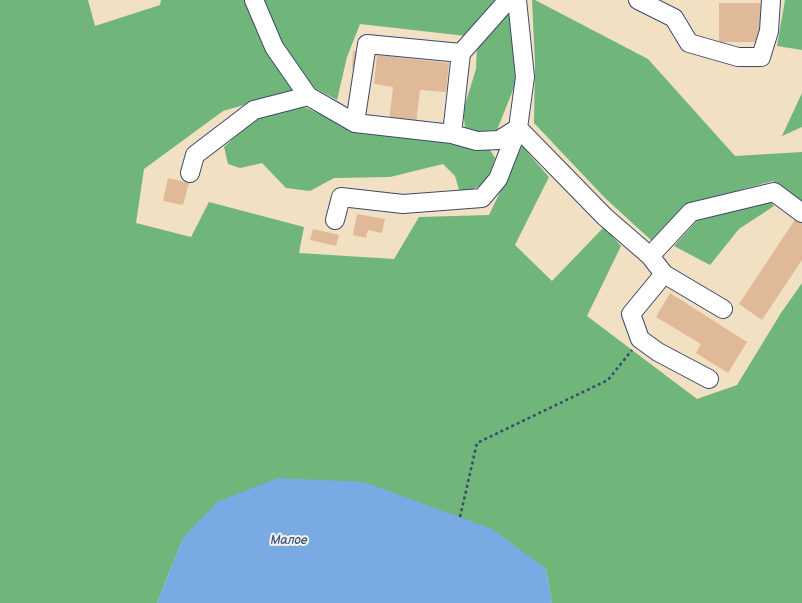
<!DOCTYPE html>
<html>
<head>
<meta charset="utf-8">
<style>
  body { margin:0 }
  canvas { display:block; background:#f1e0c2 }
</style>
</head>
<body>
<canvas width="802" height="603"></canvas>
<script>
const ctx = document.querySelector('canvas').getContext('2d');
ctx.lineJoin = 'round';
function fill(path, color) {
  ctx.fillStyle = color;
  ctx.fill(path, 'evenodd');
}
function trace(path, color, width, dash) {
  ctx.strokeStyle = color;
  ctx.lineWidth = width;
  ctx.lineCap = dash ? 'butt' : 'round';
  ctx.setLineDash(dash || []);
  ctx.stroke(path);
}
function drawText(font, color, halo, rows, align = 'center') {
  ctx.font = font + ' "Balsamiq Sans",sans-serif';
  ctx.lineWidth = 4;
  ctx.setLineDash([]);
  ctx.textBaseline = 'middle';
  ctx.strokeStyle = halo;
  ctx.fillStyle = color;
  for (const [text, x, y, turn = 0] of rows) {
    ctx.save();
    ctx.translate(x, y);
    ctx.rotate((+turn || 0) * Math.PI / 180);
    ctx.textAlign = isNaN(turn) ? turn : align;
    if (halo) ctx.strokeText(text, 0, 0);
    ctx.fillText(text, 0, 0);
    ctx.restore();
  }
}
fill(new Path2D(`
  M 0,0 L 88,0 L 95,26 L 160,5 L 161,0 L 501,0 L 466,36 L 360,24 L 347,57 L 337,100 L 311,86 L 223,111 L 144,169 L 136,223 L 191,237 L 209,202 L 304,227 L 299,253 L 394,259 L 419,217 L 489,215 L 522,146 L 549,177 L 515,245 L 552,281 L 604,227 L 621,246 L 587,316 L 697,399 L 737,385 L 781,313 L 802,283 L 802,603 L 552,603 L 546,569 L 183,538 L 157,603 L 0,603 Z
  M 532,0 L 535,0 L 648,59 L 735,156 L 802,152 L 802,203 L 773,181 L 688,204 L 652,241 L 605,198 L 534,123 L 535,63 Z
  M 785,0 L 802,0 L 802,50 L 777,46 Z
  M 511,6 L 517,80 L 497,130 L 475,132 L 465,127 L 463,111 L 476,69 L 477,43 Z
  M 802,93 L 802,127 L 782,136 Z
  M 300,105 L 354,130 L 451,140 L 489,148 L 495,158 C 487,183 486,186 460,193 L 455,176 L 443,164 L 390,177 L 334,178 L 310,191 L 286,188 L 262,163 L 240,168 L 228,164 L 224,147 L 260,114 Z
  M 768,198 L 774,206 L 739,229 L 710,265 L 674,246 L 701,216 Z`), '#70b67a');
fill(new Path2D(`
  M 278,478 L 364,482 L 492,529 L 546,569 L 552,603 L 157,603 L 183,538 L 217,502 Z`), '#79aae4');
fill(new Path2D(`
  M 719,3 L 761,3 L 760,42 L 719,42 Z
  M 353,51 L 360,51 L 359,69 L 352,68 Z
  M 377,55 L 449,63 L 446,92 L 420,90 L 416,124 L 389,121 L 393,87 L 374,84 Z
  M 168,178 L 189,183 L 183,205 L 163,201 Z
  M 357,214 L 385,219 L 382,233 L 368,230 L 366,238 L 353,235 Z
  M 796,218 L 802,222 L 802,260 L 762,320 L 739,304 Z
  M 313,229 L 339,235 L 336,246 L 310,240 Z
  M 670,293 L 747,342 L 728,373 L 696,353 L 701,344 L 656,317 Z`), '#e0ba98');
const minor = new Path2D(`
  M 254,0 L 274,47 L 308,96
  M 517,0 L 525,77 L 518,128 L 605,217 L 650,256 L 664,274 L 723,309
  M 638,0 L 674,18 L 689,43 L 738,57 L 761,57 L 769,31 L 771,0
  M 355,123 L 367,44 L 461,53
  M 452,134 L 461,53 L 508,0
  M 190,173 L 195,155 L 254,110 L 308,96 L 355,123 L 452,134 L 477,141 L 499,140 L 518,128 L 498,179 L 482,198 L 403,204 L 341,197 L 335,220
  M 650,256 L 691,212 L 774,192 L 802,213
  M 664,274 L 631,314 L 640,339 L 658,352 L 709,379`);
trace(minor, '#3b4a6d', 20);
trace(new Path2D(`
  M 460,517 L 477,443 L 608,380 L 632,350`), '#3b4a6d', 2.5, [3, 3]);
trace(minor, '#fff', 18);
drawText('italic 12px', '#375486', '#f7f3e8', [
  ["Малое",289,541]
]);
</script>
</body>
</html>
